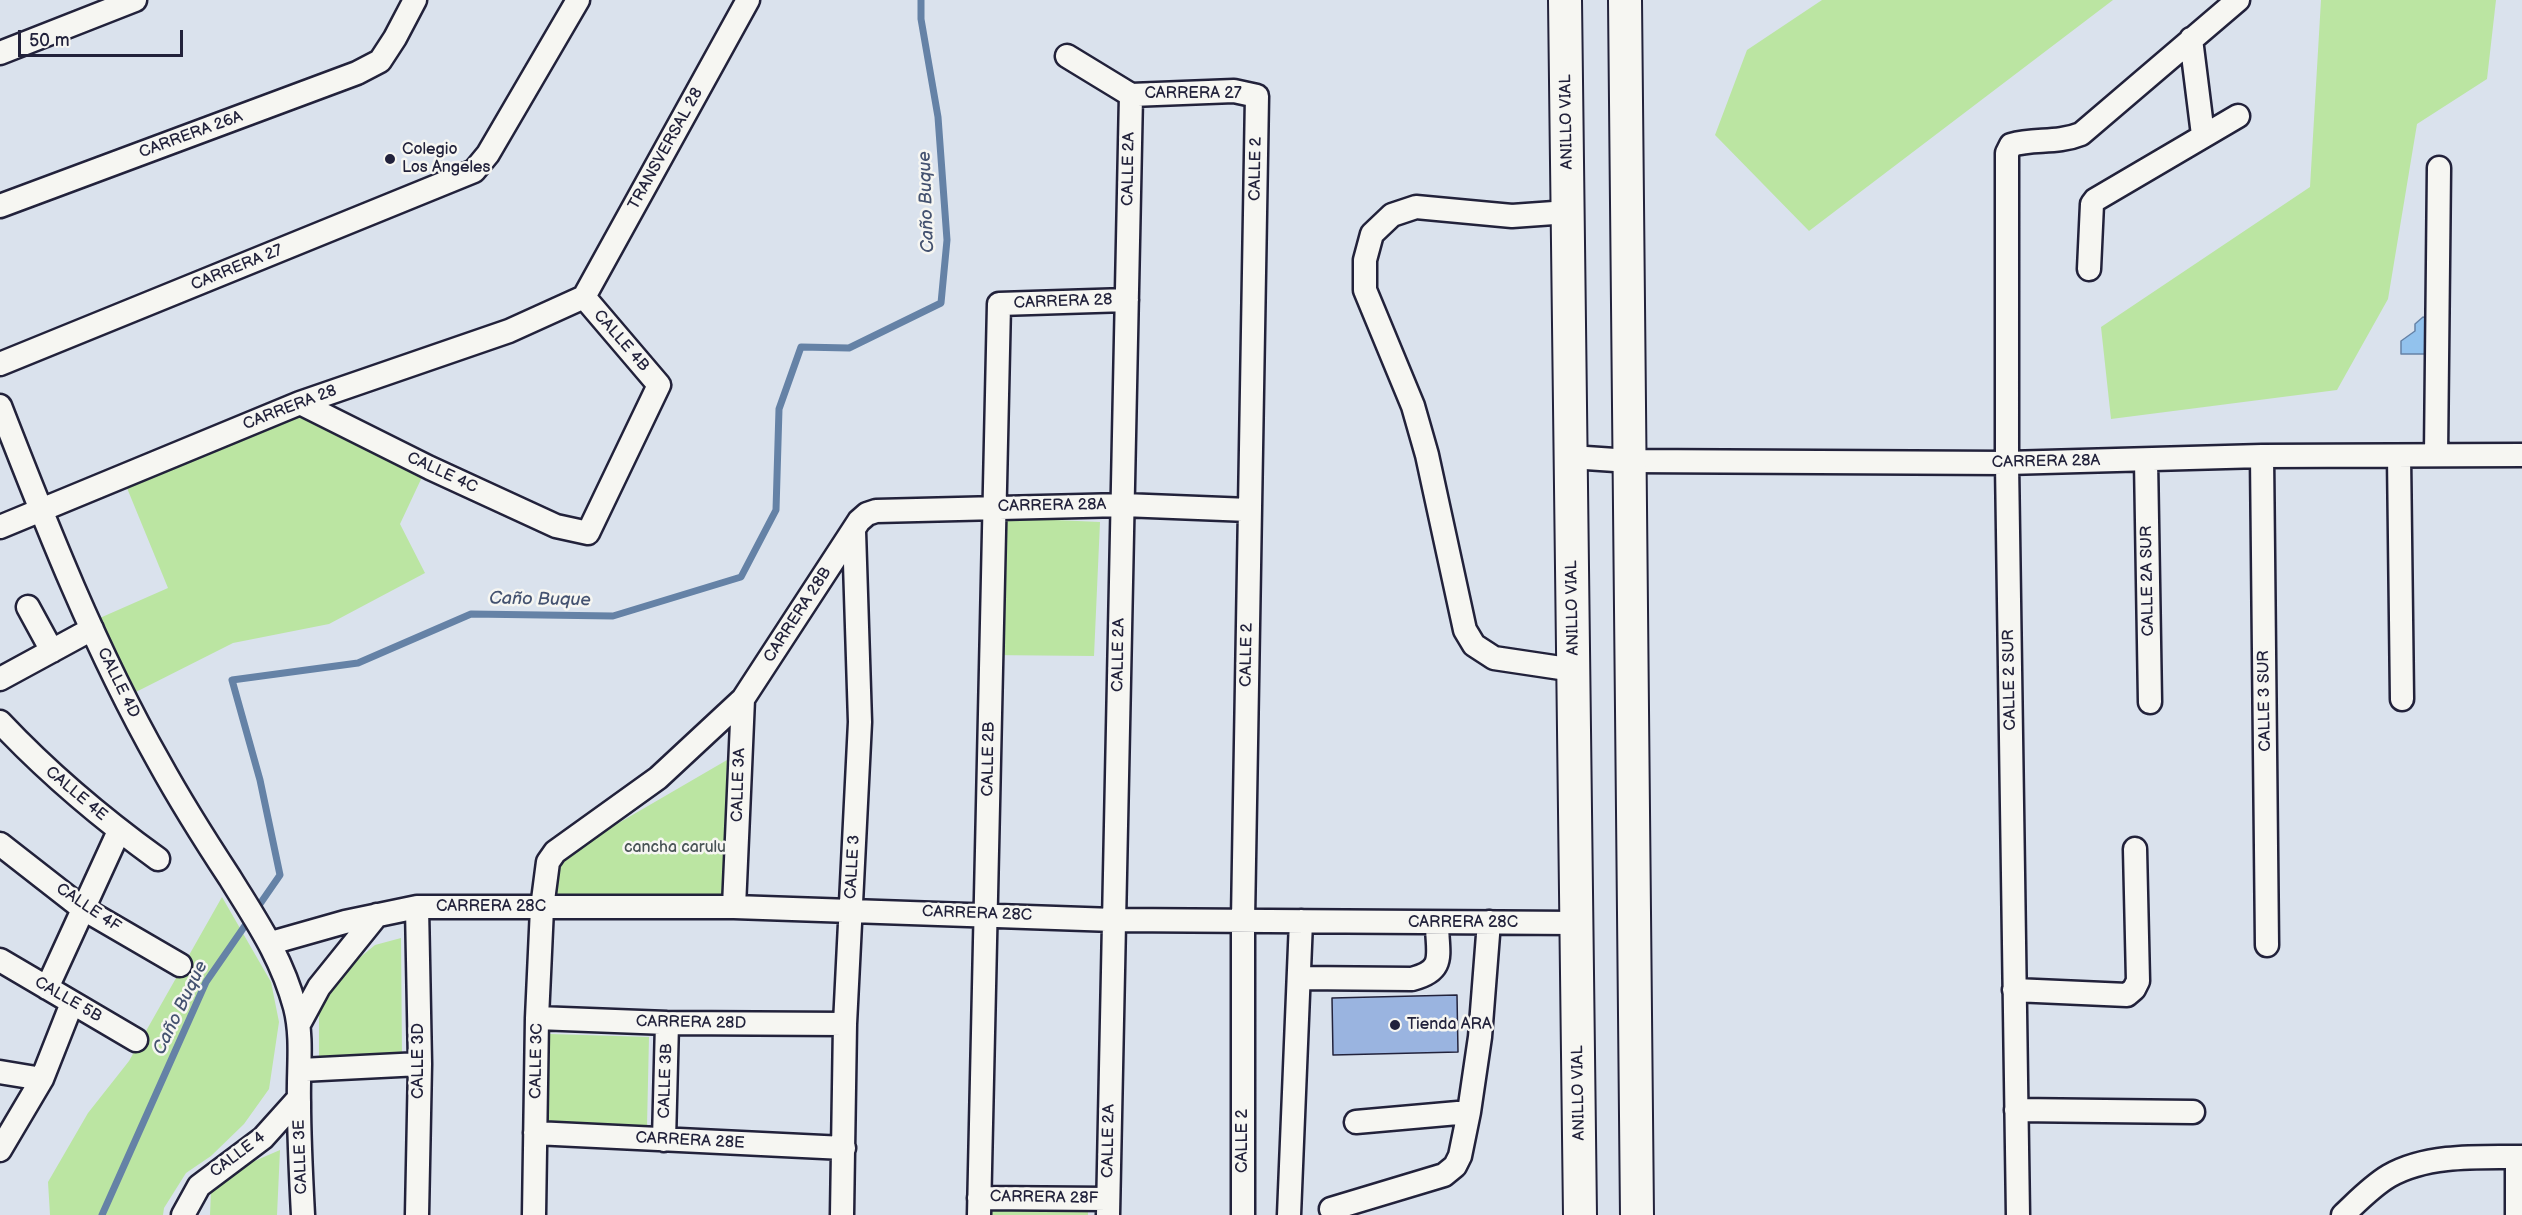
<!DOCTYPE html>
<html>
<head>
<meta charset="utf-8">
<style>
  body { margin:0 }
  #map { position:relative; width:2522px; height:1215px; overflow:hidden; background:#dae2ed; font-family:"Balsamiq Sans",sans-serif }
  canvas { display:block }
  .scale { position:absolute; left:18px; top:30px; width:165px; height:27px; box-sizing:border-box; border:3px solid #22223b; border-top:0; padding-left:8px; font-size:18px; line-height:21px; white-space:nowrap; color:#22223b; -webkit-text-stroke:4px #f6f6f2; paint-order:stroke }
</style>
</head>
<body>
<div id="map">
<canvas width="2522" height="1215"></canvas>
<div class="scale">50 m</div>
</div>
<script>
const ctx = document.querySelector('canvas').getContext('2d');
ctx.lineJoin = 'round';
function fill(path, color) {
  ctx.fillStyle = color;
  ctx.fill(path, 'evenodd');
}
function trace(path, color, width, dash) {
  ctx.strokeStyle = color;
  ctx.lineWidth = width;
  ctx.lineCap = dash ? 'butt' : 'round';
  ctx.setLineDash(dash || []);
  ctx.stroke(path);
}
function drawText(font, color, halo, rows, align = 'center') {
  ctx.font = font + ' "Balsamiq Sans",sans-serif';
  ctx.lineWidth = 5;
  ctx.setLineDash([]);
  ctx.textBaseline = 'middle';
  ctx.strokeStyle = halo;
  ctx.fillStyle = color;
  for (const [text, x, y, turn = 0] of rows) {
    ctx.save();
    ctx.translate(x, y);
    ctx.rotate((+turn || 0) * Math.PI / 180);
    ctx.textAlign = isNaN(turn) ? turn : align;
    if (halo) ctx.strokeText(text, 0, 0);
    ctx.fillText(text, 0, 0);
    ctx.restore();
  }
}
fill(new Path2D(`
  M 1822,0 L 2113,0 L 1809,231 L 1715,135 L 1747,50 Z
  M 2321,0 L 2496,0 L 2487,79 L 2417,124 L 2388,299 L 2337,390 L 2111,419 L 2101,327 L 2310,187 Z
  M 291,403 L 423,475 L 400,524 L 425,573 L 329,624 L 233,643 L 124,698 L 93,621 L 168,588 L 120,471 Z
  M 988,517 L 1100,522 L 1094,656 L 986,655 Z
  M 727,760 L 723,897 L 557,899 L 555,860 Z
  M 222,897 L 271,982 L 279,1022 L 269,1089 L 244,1124 L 211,1156 L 186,1173 L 164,1208 L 163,1215 L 50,1215 L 48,1182 L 88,1113 L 129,1061 Z
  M 401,938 L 402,1058 L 319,1061 L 319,1012 L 346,969 L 375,945 Z
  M 550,1034 L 649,1037 L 647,1126 L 548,1123 Z
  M 280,1150 L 277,1215 L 210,1215 L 211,1191 L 243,1166 Z
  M 1088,1210 L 1088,1215 L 976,1215 L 976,1211 Z`), '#bbe5a2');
const water = new Path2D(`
  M 2423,317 L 2429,319 L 2430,354 L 2401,354 L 2401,341 L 2415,331 L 2415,324 Z`);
fill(water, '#92c2ed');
trace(water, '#6582a6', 1.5);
trace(new Path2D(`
  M 102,1215 L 206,982 L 280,875 L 260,780 L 232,680 L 358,663 L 471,614 L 613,616 L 741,577 L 776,510 L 779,409 L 801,347 L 849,348 L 941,303 L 947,240 L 938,117 L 921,19 L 921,0`), '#6582a6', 7);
const building = new Path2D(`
  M 1457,995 L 1458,1052 L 1333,1055 L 1332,998 Z`);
fill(building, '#9ab4e0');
trace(building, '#22223b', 1.5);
const minor = new Path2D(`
  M 2191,39 L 2203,135
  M 0,53 L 135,0
  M 1067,56 L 1131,95 L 1234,91 L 1257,96 L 1243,919 L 1243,1215
  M 0,206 L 357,73 L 380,61 L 395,38 L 415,0
  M 1568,212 L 1512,216 L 1416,207 L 1392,215 L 1372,234 L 1365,260 L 1365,290 L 1413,406 L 1427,455 L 1465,630 L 1474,645 L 1494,658 L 1574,670
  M 2089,269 L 2092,204 L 2095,200 L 2238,116
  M 584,297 L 748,0
  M 0,364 L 474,171 L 488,154 L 578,0
  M 300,403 L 430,468 L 556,526 L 588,533 L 659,385 L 584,297
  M 0,406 C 47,527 95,649 159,762 C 181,802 205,840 230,878 C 257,922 281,956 295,1007 C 303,1038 298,1070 299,1102 C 299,1139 301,1177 303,1215
  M 2436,455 L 2439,168
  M 2262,456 L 2267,945
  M 2399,456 L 2402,699
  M 1571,457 L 1630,461 L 2007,463 L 2262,456 L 2522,455
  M 2146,460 L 2150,702
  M 0,527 L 300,403 L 509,331 L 584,297
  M 28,607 L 52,651
  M 0,679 L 92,629
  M 0,722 C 49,774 100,817 158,859
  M 0,844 L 82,908 L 180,965
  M 734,907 L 743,699
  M 271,943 L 345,922 L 417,907 L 734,907 L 1114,920 L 1577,923
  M 0,960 L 136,1040
  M 1299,978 L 1412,979 C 1447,970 1437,954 1437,923
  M 47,988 L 119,831
  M 2014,990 L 2127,995 L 2134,989 L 2138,981 L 2135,849
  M 537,1018 L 667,1023 L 845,1024
  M 299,1024 L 319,987 L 377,915
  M 301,1070 L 420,1064
  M 0,1072 L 42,1079
  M 2016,1110 L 2193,1112
  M 1356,1122 L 1469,1112
  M 535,1133 L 844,1148
  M 664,1140 L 667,1023
  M 0,1150 L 42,1079 L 72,1003
  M 979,1198 L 1108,1199
  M 1331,1209 L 1444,1175 L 1455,1166 L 1460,1156 L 1469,1112 L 1480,1037 L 1489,922
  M 183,1215 L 199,1186 L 263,1138 L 298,1099
  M 417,1215 L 420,1064 L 417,907
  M 534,1215 L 537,1018 L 542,908 L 548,862 L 555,852 L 658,778 L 743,699 L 859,521 L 867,514 L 876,511 L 1123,505 L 1249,510
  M 842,1215 L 845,1024 L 860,722 L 854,531
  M 979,1215 L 999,304 L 1127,300
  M 1108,1215 L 1131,95
  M 1289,1215 L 1301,921
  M 2018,1215 L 2007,463 L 2007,153 L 2011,145 C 2035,138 2056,144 2081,134 L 2238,0
  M 2343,1215 C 2358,1201 2372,1186 2389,1176 C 2427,1154 2480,1157 2522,1157
  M 2517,1215 L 2517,1157`);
const highway = new Path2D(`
  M 1565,0 L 1580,1215
  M 1625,0 L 1637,1215`);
trace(minor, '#22223b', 27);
trace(highway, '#22223b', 36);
trace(minor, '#f6f6f2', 22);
trace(highway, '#f6f6f2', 32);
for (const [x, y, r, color] of [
  [390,159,6,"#22223b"],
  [1395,1025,6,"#22223b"]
]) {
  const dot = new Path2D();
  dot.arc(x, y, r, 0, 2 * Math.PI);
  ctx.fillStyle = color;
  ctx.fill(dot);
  trace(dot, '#f6f6f2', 2);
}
drawText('16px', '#22223b', '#f6f6f2', [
  ["CARRERA 27",1193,94],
  ["ANILLO VIAL",1567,122,-91],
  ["CARRERA 26A",191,135,-20],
  ["TRANSVERSAL 28",666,149,-61],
  ["CALLE 2A",1129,169,-89],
  ["CALLE 2",1256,169,-89],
  ["CARRERA 27",237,268,-22],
  ["CARRERA 28",1063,302,-2],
  ["CALLE 4B",621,341,49],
  ["CARRERA 28",290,408,-21],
  ["CARRERA 28A",2046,462,-1],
  ["CALLE 4C",442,473,25],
  ["CARRERA 28A",1052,506,-1],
  ["CALLE 2A SUR",2148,581,-91],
  ["ANILLO VIAL",1573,608,-91],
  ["CARRERA 28B",798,615,-57],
  ["CALLE 2A",1119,655,-89],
  ["CALLE 2",1247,655,-89],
  ["CALLE 2 SUR",2010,680,-91],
  ["CALLE 4D",118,683,64],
  ["CALLE 3 SUR",2265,701,-91],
  ["CALLE 2B",989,759,-89],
  ["CALLE 3A",739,785,-88],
  ["CALLE 4E",76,794,40],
  ["CALLE 3",853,867,-87],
  ["CARRERA 28C",491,907],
  ["CALLE 4F",88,908,34],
  ["CARRERA 28C",977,914,2],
  ["CARRERA 28C",1463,923],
  ["CALLE 5B",68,1000,30],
  ["CARRERA 28D",691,1023,1],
  ["CALLE 3D",419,1061,-90],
  ["CALLE 3C",537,1061,-89],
  ["CALLE 3B",666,1081,-88],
  ["ANILLO VIAL",1579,1093,-91],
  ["CARRERA 28E",690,1141,3],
  ["CALLE 2A",1109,1141,-89],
  ["CALLE 2",1243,1141,-90],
  ["CALLE 4",238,1155,-37],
  ["CALLE 3E",301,1157,-92],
  ["CARRERA 28F",1044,1198,1]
]);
drawText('16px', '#22223b', '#f6f6f2', [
  ["Colegio",402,150],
  ["Los Angeles",402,168],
  ["Tienda ARA",1407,1025]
], 'left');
drawText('16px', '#485355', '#f6f6f2', [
  ["cancha carulu",675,848]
]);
drawText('italic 18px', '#445270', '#f6f6f2', [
  ["Caño Buque",927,202,-92],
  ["Caño Buque",540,600,1],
  ["Caño Buque",181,1008,-64]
]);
</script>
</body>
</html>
